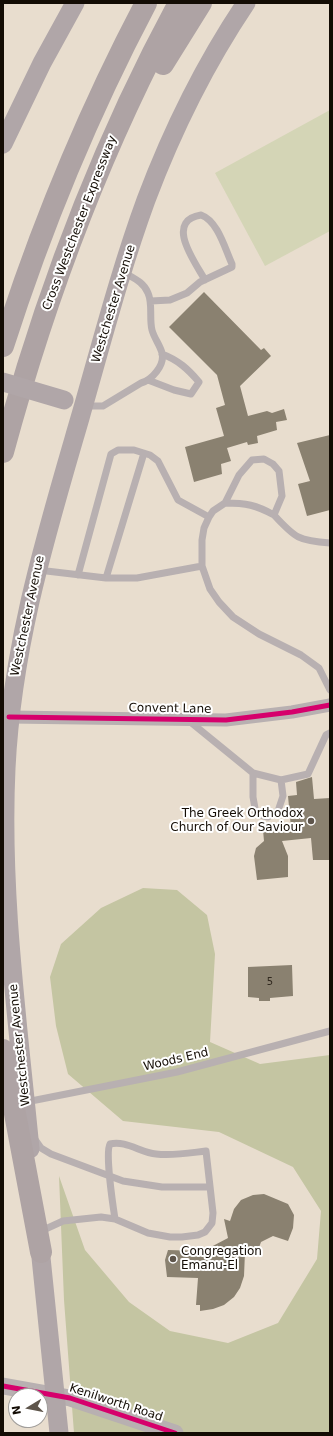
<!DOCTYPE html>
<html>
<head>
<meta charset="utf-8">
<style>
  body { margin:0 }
  #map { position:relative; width:333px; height:1436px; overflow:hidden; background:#e8ddce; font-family:"DejaVu Sans",sans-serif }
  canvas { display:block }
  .frame { position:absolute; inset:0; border:4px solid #130c04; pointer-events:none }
  .north { position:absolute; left:8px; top:1388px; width:40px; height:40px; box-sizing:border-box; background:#fff; border:1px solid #a19e9b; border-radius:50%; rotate:260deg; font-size:11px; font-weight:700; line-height:16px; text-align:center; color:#130c04 }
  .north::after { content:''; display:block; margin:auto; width:14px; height:18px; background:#5e554b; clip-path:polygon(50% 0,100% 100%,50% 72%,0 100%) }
</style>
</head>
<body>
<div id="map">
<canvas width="333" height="1436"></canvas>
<div class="frame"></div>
<div class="north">N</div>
</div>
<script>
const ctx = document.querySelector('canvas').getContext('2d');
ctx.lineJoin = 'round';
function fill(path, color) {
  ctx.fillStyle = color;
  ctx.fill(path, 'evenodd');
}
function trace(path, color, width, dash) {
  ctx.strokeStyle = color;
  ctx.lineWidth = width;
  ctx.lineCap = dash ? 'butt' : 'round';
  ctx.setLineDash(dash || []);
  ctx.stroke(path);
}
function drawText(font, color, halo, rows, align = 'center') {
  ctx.font = font + ' "DejaVu Sans",sans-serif';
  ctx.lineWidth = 4;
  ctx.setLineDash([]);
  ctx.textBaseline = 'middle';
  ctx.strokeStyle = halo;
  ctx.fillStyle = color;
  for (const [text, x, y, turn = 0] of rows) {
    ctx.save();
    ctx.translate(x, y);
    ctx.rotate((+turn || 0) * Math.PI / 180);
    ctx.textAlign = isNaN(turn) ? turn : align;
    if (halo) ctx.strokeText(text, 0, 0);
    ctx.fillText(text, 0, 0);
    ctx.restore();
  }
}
fill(new Path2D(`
  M 330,110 L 330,231 L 265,266 L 215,173 Z`), '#d4d5b6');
fill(new Path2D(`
  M 143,888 L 177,890 L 207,915 L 215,954 L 210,1042 L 260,1064 L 330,1055 L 330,1433 L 74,1433 L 64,1300 L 59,1176 L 85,1250 L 129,1302 L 170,1331 L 228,1343 L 278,1323 L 317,1259 L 321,1211 L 293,1167 L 219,1132 L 123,1121 L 68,1074 L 56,1026 L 50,977 L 61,944 L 101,908 Z`), '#c4c5a2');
fill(new Path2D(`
  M 204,292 L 261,350 L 264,348 L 271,356 L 240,386 L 248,416 L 267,411 L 272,413 L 284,409 L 287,420 L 276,422 L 277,430 L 257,436 L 258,443 L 248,445 L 247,442 L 227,448 L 231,461 L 221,464 L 222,474 L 194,482 L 185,447 L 224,436 L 216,408 L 225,405 L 217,375 L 169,327 Z
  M 330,435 L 330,510 L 307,516 L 298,484 L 310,481 L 297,443 Z
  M 312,777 L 314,799 L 330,798 L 330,860 L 313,860 L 311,838 L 282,841 L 288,856 L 288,877 L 257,880 L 254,856 L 256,848 L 264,841 L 263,830 L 291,828 L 288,796 L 297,795 L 296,782 Z
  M 292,965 L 293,996 L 270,998 L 270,1001 L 259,1001 L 259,998 L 248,997 L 248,967 Z
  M 264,1194 L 288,1204 L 294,1215 L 293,1228 L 288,1241 L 273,1236 L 261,1242 L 256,1256 L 245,1252 L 244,1276 L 240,1288 L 234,1297 L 224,1305 L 213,1309 L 200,1311 L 200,1305 L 196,1305 L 198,1278 L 167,1277 L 165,1260 L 168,1250 L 202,1251 L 204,1248 L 209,1248 L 228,1238 L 224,1219 L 230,1221 L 234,1209 L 241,1200 L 253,1195 Z`), '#8a8170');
trace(new Path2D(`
  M 151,301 L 170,300 L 187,293 L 200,282 L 232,267 L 232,264 C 225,249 218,221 201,215 C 164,221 195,262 205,280
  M 148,380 L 174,390 L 191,394 L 199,382 C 188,369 178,360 162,354
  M 84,406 L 103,406 L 141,383 C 152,380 165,365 162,353 C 160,345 154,338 152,330 C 149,318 153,304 148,293 C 144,282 133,278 123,272
  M 225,503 C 246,503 256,505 274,515 L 282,496 L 279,471 L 273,464 L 264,459 L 252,460 L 239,475 L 225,503 L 213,511 L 209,517 L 204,528 L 202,540 L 202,566 L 210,589 L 219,602 L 233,617 L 259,634 L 301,655 L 319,668 L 330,690
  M 274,515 C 295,538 299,541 330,543
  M 38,570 L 106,578 L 137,578 L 202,566
  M 78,575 L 111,454 L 118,450 L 134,450 L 150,455 L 158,461 L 178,500 L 209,517
  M 106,578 L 144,453
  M 188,720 L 253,773 L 281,780 L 308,774 L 326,735 L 330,733
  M 253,773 L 253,797 L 256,814 L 268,817 L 278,811 L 283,796 L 281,780
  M 26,1102 L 177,1072 L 330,1031
  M 34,1138 L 41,1148 L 51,1154 L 123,1181 L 162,1187 L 210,1187
  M 39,1232 L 63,1221 L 101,1217 L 115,1219 L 148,1233 L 170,1237 L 182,1237 L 198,1235 L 205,1232 L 212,1223 L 213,1213 L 206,1151 C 189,1153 173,1156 156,1154 C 141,1153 126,1140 110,1144 C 105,1152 113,1206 115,1219`), '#b8b0b1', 7);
trace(new Path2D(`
  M 9,717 L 226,720 L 292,712 L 330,705`), '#b8b0b1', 13);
trace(new Path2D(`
  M 3,1386 L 70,1398 L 175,1433`), '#b8b0b1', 17);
trace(new Path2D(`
  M 3,144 L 42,63 L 75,3
  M 30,1149 C 18,1023 0,895 6,768 C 12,645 46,535 80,418 C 101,345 120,271 146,200 C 172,131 205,64 246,3
  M 39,1238 L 59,1433`), '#b0a6a8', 19);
trace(new Path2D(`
  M 163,64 L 201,3
  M 3,346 C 41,227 88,113 146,3
  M 3,452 C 45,296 102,145 179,3
  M 3,1050 L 41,1252`), '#aea3a4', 22);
trace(new Path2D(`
  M 3,382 L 64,400`), '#b0a6a8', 19);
trace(new Path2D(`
  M 9,717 L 226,720 L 292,712 L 330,705
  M 3,1386 L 70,1398 L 175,1433`), '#d6006c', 5);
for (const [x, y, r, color] of [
  [311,821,4,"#5e554b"],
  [173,1259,4,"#5e554b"]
]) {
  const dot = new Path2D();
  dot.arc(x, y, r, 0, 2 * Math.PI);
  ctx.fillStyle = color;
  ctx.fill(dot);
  trace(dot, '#fff', 1.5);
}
drawText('10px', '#31291f', null, [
  ["5",270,982]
]);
drawText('12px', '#130c04', '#fff', [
  ["Cross Westchester Expressway",80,223,-69],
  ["Westchester Avenue",114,304,-73],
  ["Westchester Avenue",28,616,-78],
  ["Convent Lane",170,709,1],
  ["Westchester Avenue",20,1045,-96],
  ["Woods End",176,1060,-13],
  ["Kenilworth Road",116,1403,18]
]);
drawText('12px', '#130c04', '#fff', [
  ["The Greek Orthodox",303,814],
  ["Church of Our Saviour",303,828],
  ["Congregation",181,1252,"left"],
  ["Emanu-El",181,1266,"left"]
], 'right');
</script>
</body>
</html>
